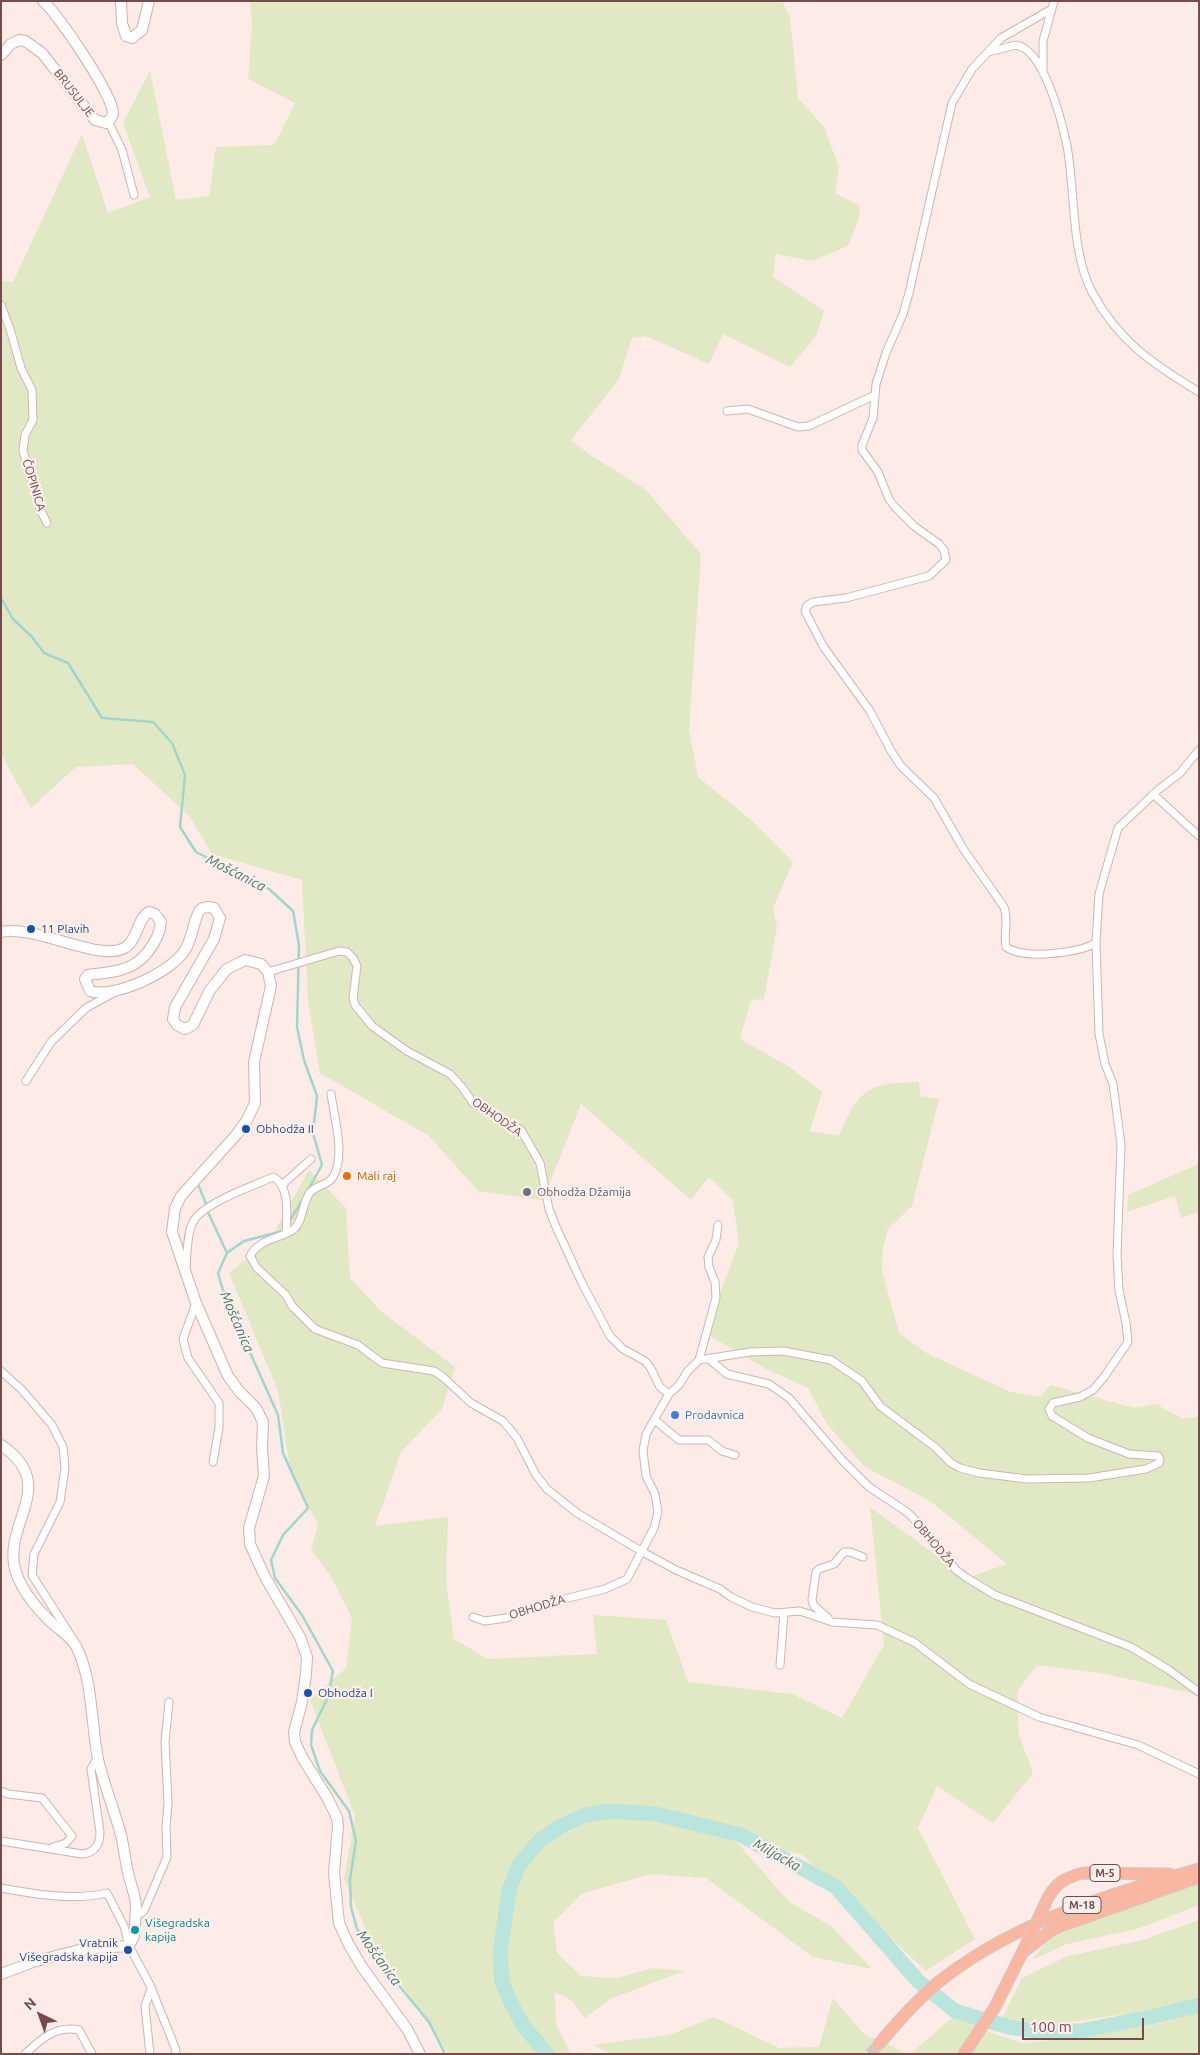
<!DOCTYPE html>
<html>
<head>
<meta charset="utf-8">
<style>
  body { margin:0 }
  #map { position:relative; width:1200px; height:2055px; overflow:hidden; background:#fcebe6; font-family:Ubuntu,sans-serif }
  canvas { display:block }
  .frame { position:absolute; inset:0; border:2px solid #754b4c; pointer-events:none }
  .north { position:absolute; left:15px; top:1990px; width:50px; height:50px; -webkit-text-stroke:4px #fff0ec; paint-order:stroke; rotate:318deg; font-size:14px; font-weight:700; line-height:20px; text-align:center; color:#754b4c }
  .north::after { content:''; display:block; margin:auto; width:18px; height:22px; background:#754b4c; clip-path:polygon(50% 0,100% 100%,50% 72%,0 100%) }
  .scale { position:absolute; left:1022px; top:2018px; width:122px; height:22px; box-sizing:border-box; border:2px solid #754b4c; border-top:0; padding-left:6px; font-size:15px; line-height:18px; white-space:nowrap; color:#754b4c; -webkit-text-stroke:4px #fff0ec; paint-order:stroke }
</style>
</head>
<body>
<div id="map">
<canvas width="1200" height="2055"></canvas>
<div class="frame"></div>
<div class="north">N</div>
<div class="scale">100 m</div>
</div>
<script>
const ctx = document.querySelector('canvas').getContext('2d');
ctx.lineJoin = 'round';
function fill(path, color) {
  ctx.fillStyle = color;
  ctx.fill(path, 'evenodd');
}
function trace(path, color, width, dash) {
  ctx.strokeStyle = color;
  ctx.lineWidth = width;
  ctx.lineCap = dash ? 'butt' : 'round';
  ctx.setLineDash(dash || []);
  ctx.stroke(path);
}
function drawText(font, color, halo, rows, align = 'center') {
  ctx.font = font + ' Ubuntu,sans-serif';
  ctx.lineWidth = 4.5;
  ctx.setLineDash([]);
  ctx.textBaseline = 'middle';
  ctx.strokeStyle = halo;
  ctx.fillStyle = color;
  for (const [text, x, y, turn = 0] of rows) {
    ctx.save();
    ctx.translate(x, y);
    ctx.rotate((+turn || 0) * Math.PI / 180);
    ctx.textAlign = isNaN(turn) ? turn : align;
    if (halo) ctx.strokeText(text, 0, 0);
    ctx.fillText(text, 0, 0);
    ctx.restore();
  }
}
fill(new Path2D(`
  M 250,1 L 782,1 L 790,17 L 798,98 L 824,127 L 839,167 L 835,193 L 860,206 L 859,218 L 848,246 L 812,261 L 776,254 L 773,277 L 824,311 L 816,336 L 790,367 L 723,334 L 709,364 L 646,336 L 632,338 L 619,379 L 571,440 L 590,455 L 645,489 L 701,554 L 689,730 L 698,777 L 751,820 L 793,862 L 773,908 L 777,926 L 764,999 L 751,1000 L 740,1039 L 788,1066 L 822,1092 L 810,1131 L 839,1136 C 846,1119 857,1093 876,1087 C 889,1082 906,1083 919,1082 L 920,1096 L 939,1099 L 912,1206 L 888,1229 L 883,1248 L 882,1271 L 899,1333 L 928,1354 L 1011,1392 L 1040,1397 L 1051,1385 L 1134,1408 L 1156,1404 L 1183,1419 L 1199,1416 L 1199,1695 L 1106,1674 L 1037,1665 L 1017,1692 L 1019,1735 L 1033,1773 L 993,1823 L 937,1786 L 918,1828 L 975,1939 L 926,1971 L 801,1854 L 736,1841 L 789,1902 L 831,1926 L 872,1969 L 813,1957 L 706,1878 L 651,1874 L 619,1883 L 581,1894 L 553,1923 L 557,1953 L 581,1976 L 617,1978 L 653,1968 L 684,1971 L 610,1999 L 585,2018 L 571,2000 L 555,1992 L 556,2024 L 571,2054 L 448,2054 L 368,1934 L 344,1879 L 355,1816 L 310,1700 L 346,1668 L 352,1618 L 330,1575 L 311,1550 L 318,1524 L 291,1475 L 278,1391 L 229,1273 L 270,1240 L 309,1170 L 346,1208 L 350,1278 L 383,1313 L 455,1367 L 442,1409 L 401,1452 L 375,1526 L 448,1517 L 446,1581 L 454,1639 L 488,1659 L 597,1654 L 593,1615 L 666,1620 L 688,1682 L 792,1694 L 842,1718 L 884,1645 L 870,1507 L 967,1578 L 1007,1564 L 930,1501 L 865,1467 L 827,1424 L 808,1388 L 766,1369 L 705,1333 L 739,1243 L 733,1201 L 709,1177 L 691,1200 L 581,1104 L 543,1200 L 478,1191 L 429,1136 L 320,1073 L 308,1002 L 302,880 L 212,854 L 190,817 L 133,764 L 76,767 L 31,808 L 1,754 L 1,281 L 13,282 L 82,134 L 108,213 L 150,197 L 123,123 L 150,71 L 176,200 L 209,196 L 216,147 L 274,145 L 295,103 L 248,79 L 252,24 Z
  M 1199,1164 L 1199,1212 L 1181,1218 L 1175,1196 L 1127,1212 L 1128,1195 Z
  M 1199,1883 L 1199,1905 L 1137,1929 L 1067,1944 L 1032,1960 L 1049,1939 L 1087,1923 Z
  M 1199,1920 L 1199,1998 L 1154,2010 L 1057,2024 L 1002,2019 L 1022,1978 L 1068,1956 L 1143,1940 Z
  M 833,1998 L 864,2034 L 908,2054 L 612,2054 L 592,2045 L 669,2035 L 714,2017 L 779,2048 L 819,2047 Z
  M 1199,2012 L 1199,2054 L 910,2054 L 956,2015 L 992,2033 L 1022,2043 L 1071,2038 L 1158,2024 Z`), '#e1e9c4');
trace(new Path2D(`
  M 1,598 L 13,619 L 32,637 L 44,653 L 68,663 L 102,718 L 153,722 L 172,743 L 185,775 L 180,827 L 196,852 L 269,889 L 293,911 L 299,945 L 297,1027 L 304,1060 L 317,1096 L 313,1133 L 322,1165 L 308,1190
  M 198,1184 L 206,1204
  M 208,1212 L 227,1253
  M 289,1222 L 303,1199
  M 285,1229 L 283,1231 L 244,1241 L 227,1253 L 218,1273 L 224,1294 L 278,1415 L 283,1453 L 308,1508 L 283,1535 L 271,1560 L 275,1578 L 302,1615 L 333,1671 L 328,1697 L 312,1730 L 311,1745 L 320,1771 L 349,1811 L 356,1841 L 350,1880 L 351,1907 L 357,1929 L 373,1954 L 429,2022 L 445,2054`), '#a1d7cb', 2.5);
trace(new Path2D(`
  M 547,2054 L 523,2025 L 511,2003 L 502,1982 L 500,1954 L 509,1890 L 519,1865 L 539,1841 L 561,1826 L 585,1815 L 610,1811 L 656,1814 L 741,1835 L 836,1887 L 918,1981 L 955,2011 L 1009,2027 L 1043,2032 L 1080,2031 L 1156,2016 L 1199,2005`), '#bae5dc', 15);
trace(new Path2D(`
  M 870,2054 L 879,2044`), '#dac3c0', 11, [11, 5.5]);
const street = new Path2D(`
  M 1050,10 L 1001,38 L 972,69 L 952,103 L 909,293 L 903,314 L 886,353 L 876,384 L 873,418 L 862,445 L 862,450 L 878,472 L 889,499 L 894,506 L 914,526 L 939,544 L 944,550 L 946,560 L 929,576 L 846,598 L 813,602 L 807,606 L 805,611 L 823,646 L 870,711 L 891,751 L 901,766 L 934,798 L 964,850 L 1004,907 C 1009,921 1003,933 1006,947 C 1024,960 1077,953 1096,943
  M 988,52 L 1016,45 C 1044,49 1062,122 1067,146 C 1075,189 1071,253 1092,292 C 1118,341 1153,364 1199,392
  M 1043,69 L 1043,41 L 1054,1
  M 108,121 L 122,150 L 134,195
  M 1,305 L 10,329 L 21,368 L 32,390 L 33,420 L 25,435 L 23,451 L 40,509 L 47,523
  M 727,411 L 748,409 L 798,427 L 809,426 L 875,395
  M 1153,794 L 1199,836
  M 268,972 L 339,951 L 347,952 L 353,958 L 357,966 L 353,998 L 355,1005 L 372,1026 L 407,1051 L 450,1074 L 462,1087 L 473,1103 L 521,1130 L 540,1163 L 549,1209 L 556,1227 L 582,1283 L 610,1336 L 623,1349 L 645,1361 L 650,1367 L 660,1387 L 669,1394
  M 26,1081 L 51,1042 L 86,1008 L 115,992
  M 331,1094 C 334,1117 346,1156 333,1177 C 328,1186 314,1185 309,1194 C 302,1204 303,1225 291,1231 C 277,1239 258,1240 250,1256 L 257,1268 L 286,1295 L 292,1306 L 315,1329 L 358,1345 L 382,1363 L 434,1371 L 443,1377 L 471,1403 L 503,1421 L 517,1438 L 536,1475 L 547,1489 L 577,1513 L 641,1551 L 676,1570 L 720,1589 L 731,1597 L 752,1607 L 775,1613 L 800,1611 L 832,1622 L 877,1625 L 914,1642 L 969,1684 L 1039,1717 L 1138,1745 L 1199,1774
  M 282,1185 L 311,1159
  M 186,1267 C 187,1255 187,1232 193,1222 C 203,1203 253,1186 273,1177 C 290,1185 287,1216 286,1233
  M 196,1303 L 183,1339 L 188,1358 L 219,1403 L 219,1428 L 213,1462
  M 709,1359 L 727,1374 L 769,1384 L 789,1398 L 843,1461 L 869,1487 L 907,1512 L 927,1532 L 956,1570 L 967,1578 L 995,1595 L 1131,1647 L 1169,1670 L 1199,1692
  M 699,1360 L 716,1298 L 715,1282 L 709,1267 L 708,1257 L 716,1240 L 718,1225
  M 1,1371 L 22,1390 L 52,1425 L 63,1447 L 65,1468 L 60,1502 L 34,1554 L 32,1575 L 71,1636
  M 655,1420 L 679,1440 L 708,1440 L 722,1451 L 735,1455
  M 473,1617 L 485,1621 L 506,1618 L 540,1605 L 605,1589 L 627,1579 L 654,1528 L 658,1512 L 655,1494 L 646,1476 L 643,1451 L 646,1434 L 669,1394 L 679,1385 L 687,1372 L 699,1360 L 750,1352 L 783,1351 L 831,1360 L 862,1381 L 880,1406 L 935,1447 L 951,1463 L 960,1468 L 979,1473 L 1027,1479 L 1089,1478 L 1146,1469 L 1159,1463 L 1160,1459 L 1158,1456 L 1129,1454 L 1088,1438 L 1052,1416 L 1049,1409 L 1053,1403 L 1080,1397 L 1093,1390 L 1104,1377 L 1128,1342 L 1126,1323 L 1119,1290 L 1117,1255 L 1121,1145 L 1113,1084 L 1105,1064 L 1099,1034 L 1096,943 L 1099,894 L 1118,828 L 1158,790 L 1180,773 L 1199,750
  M 828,1618 L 814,1606 L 812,1600 L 816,1572 L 819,1569 L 834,1564 L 844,1552 L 850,1552 L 863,1557
  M 780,1665 L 784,1613
  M 1,1791 L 8,1794 L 42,1798 L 72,1836 L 66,1843 L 51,1848
  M 1,1841 L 82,1854 C 95,1853 100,1844 100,1832 L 91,1769 L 98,1757
  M 1,1888 C 34,1894 74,1901 107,1893 L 124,1926 L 129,1946 L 150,1985 L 176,2050 L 175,2054
  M 135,1917 L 144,1911 L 167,1857 L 166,1828 L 168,1802 L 165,1742 L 169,1702
  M 25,2054 C 41,2039 56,2025 79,2030 L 92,2054
  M 150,2054 L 145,2006 L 151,1989`);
const secondary = new Path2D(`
  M 121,1 L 122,23 L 126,36 L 132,38 L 142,30 L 149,1
  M 1,55 L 11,44 L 19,40 L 25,41 L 42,53 L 95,120 L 106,123 C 108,121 112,118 113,114 C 114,96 58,14 43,1
  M 1,932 C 36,924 102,964 126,947 C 138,939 137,919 149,912 L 155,914 L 161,922 C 159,941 143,964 123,969 C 112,973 100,973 88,975 L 85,979 L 90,991 C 114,999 172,972 185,950 C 192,940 195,915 200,910 C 204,906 209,907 214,908 L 220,918 L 214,939 L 175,1007 L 173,1019 L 177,1025 L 185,1029 L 193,1025 L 210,990 L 227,969 L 245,960 L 261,964 L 268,972 L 271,986 L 254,1062 L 255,1103 L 247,1120 L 237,1134 L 181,1196 L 175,1208 L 172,1232 L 196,1303 L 228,1376 L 239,1391 L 256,1408 L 263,1422 L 262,1448 L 264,1476 L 249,1528 L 250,1544 L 265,1577 L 300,1637 L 307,1657 L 306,1674 L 302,1702 L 294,1732 L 295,1742 L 302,1757 L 328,1799 L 337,1818 L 338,1826 L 334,1873 L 339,1923 L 348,1943 L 362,1967 L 407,2029 L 420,2054
  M 1,1445 C 60,1485 3,1522 15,1569 C 21,1591 37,1609 53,1624 C 62,1632 72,1637 77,1648 C 93,1682 91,1723 98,1759 C 104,1785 114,1809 121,1835 C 124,1847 125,1860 128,1872 C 130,1883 135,1894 136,1905 C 136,1912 135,1918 135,1924
  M 1,1974 L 33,1962 L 83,1949 L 129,1946 L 134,1936`);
const primary = new Path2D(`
  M 1045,1904 C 1053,1885 1064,1877 1084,1873 L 1170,1874
  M 879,2044 C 899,2020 920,1996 945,1977 C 1019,1920 1111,1894 1199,1869
  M 964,2054 L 995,2007 L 1022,1953 L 1049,1932 L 1061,1926 L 1199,1877`);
trace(street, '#d2b4b1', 9);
trace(secondary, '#d5b1ae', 12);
trace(primary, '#d6c9c9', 13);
trace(street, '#fff', 7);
trace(secondary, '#fff', 10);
trace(primary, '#f9b6a0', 11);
const primaryBridge = new Path2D(`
  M 1022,1953 L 1045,1904`);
trace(primaryBridge, '#d6c9c9', 13, []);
trace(primaryBridge, '#f9b6a0', 11);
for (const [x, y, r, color] of [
  [31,929,5,"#1a4fb4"],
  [246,1129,5,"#1a4fb4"],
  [347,1176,5,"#e8710a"],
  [527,1192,5,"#6b7280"],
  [675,1415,5,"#3f7fe0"],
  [308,1693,5,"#1a4fb4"],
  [135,1930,5,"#0f9aa8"],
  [128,1950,5,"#1a4fb4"]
]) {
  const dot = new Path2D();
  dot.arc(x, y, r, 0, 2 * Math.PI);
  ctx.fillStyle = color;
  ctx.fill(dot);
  trace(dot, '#fff0ec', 2);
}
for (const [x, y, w] of [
  [1105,1873,30],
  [1082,1905,38]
]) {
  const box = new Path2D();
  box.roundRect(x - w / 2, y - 8.5, w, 17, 4);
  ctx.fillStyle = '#fff0ec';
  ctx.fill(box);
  trace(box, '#754b4c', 1);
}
drawText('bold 11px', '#754b4c', null, [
  ["M-5",1105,1873],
  ["M-18",1082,1905]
]);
drawText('12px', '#754b4c', '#fff0ec', [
  ["BRUSULJE",74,93,52],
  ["ČOPINICA",34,485,73],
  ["OBHODŽA",497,1117,35],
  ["OBHODŽA",934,1543,50],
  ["OBHODŽA",537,1607,-17]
]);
drawText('12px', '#164399', '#fff0ec', [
  ["11 Plavih",41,929],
  ["Obhodža II",256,1129],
  ["Obhodža I",318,1693],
  ["Vratnik",118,1943,"right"],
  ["Višegradska kapija",118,1957,"right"]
], 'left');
drawText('12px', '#c56008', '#fff0ec', [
  ["Mali raj",357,1176]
], 'left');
drawText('12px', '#5b616d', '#fff0ec', [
  ["Obhodža Džamija",537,1192]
], 'left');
drawText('12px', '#366cbe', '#fff0ec', [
  ["Prodavnica",685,1415]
], 'left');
drawText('12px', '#0d838f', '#fff0ec', [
  ["Višegradska",145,1923],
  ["kapija",145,1937]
], 'left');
drawText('italic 14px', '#3f796d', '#fff0ec', [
  ["Mošćanica",236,873,27],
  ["Mošćanica",237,1322,67],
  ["Miljacka",777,1855,29],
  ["Mošćanica",379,1958,54]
]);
</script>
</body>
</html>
